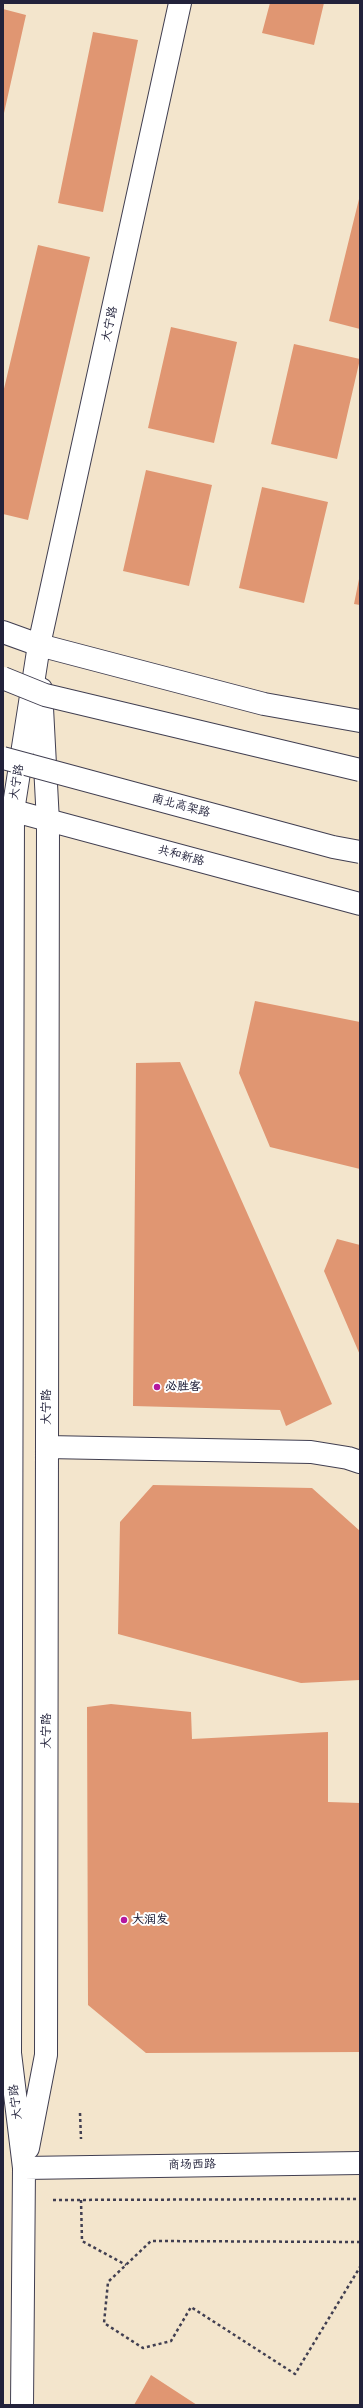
<!DOCTYPE html>
<html>
<head>
<meta charset="utf-8">
<style>
  body { margin:0 }
  #map { position:relative; width:363px; height:2408px; overflow:hidden; background:#f3e5cc; font-family:Itim,sans-serif }
  canvas { display:block }
  .frame { position:absolute; inset:0; border:4px solid #22223b; pointer-events:none }
</style>
</head>
<body>
<div id="map">
<canvas width="363" height="2408"></canvas>
<div class="frame"></div>
</div>
<script>
const ctx = document.querySelector('canvas').getContext('2d');
ctx.lineJoin = 'round';
function fill(path, color) {
  ctx.fillStyle = color;
  ctx.fill(path, 'evenodd');
}
function trace(path, color, width, dash) {
  ctx.strokeStyle = color;
  ctx.lineWidth = width;
  ctx.lineCap = dash ? 'butt' : 'round';
  ctx.setLineDash(dash || []);
  ctx.stroke(path);
}
function drawText(font, color, halo, rows, align = 'center') {
  ctx.font = font + ' Itim,"LXGW WenKai TC",sans-serif';
  ctx.lineWidth = 4;
  ctx.setLineDash([]);
  ctx.textBaseline = 'middle';
  ctx.strokeStyle = halo;
  ctx.fillStyle = color;
  for (const [text, x, y, turn = 0] of rows) {
    ctx.save();
    ctx.translate(x, y);
    ctx.rotate((+turn || 0) * Math.PI / 180);
    ctx.textAlign = isNaN(turn) ? turn : align;
    if (halo) ctx.strokeText(text, 0, 0);
    ctx.fillText(text, 0, 0);
    ctx.restore();
  }
}
fill(new Path2D(`
  M 270,3 L 324,3 L 314,45 L 262,33 Z
  M 3,9 L 26,15 L 4,113 L 3,113 Z
  M 93,32 L 138,40 L 103,212 L 58,203 Z
  M 359,199 L 360,199 L 360,329 L 329,321 Z
  M 38,245 L 90,257 L 28,520 L 3,514 L 3,393 Z
  M 171,327 L 237,342 L 214,443 L 148,428 Z
  M 294,344 L 360,359 L 337,459 L 271,444 Z
  M 146,470 L 212,485 L 189,586 L 123,571 Z
  M 262,487 L 328,502 L 304,603 L 239,588 Z
  M 359,579 L 360,579 L 360,605 L 354,604 Z
  M 255,1001 L 360,1022 L 360,1169 L 270,1147 L 239,1073 Z
  M 180,1062 L 332,1404 L 286,1426 L 280,1410 L 133,1406 L 136,1063 Z
  M 337,1239 L 360,1245 L 360,1355 L 324,1271 Z
  M 153,1485 L 312,1488 L 360,1531 L 360,1680 L 301,1683 L 118,1634 L 120,1522 Z
  M 111,1704 L 191,1712 L 192,1739 L 328,1732 L 328,1802 L 360,1803 L 360,2052 L 146,2053 L 88,2005 L 87,1707 Z
  M 151,2375 L 197,2405 L 134,2405 Z`), '#e09672');
const minor = new Path2D(`
  M 47,1447 L 311,1452 L 348,1458 L 360,1462
  M 28,2148 L 46,2055 L 48,822 L 41,689
  M 24,2168 L 360,2163
  M 22,2405 L 24,2168 L 10,2053 L 13,811 L 39,645 L 180,3`);
const primary = new Path2D(`
  M 3,632 L 39,645 L 264,704 L 360,721
  M 3,808 L 360,904`);
trace(minor, '#413f51', 24);
trace(primary, '#413f51', 24);
trace(new Path2D(`
  M 80,2113 L 81,2139
  M 53,2200 L 360,2199
  M 81,2200 L 82,2241 L 126,2265
  M 360,2242 L 151,2241 L 108,2282 L 104,2323 L 143,2348 L 171,2341 L 191,2307 L 295,2374 L 360,2267`), '#413f51', 2.5, [3, 3]);
trace(minor, '#fff', 22);
trace(primary, '#fff', 22);
const trunkBridge = new Path2D(`
  M 3,678 L 45,695 L 360,770
  M 3,758 L 333,847 L 360,852`);
trace(trunkBridge, '#413f51', 24, []);
trace(trunkBridge, '#fff', 22);
for (const [x, y, r, color] of [
  [157,1387,4,"#b5179e"],
  [124,1920,4,"#b5179e"]
]) {
  const dot = new Path2D();
  dot.arc(x, y, r, 0, 2 * Math.PI);
  ctx.fillStyle = color;
  ctx.fill(dot);
  trace(dot, '#fff', 1.5);
}
drawText('12px', '#22223b', '#fff', [
  ["大宁路",110,324,-78],
  ["大宁路",17,782,-81],
  ["南北高架路",181,806,15],
  ["共和新路",181,856,15],
  ["大宁路",47,1407,-90],
  ["大宁路",47,1731,-90],
  ["大宁路",16,2102,-97],
  ["商场西路",192,2165,-1]
]);
drawText('bold 12px', '#22223b', '#fff', [
  ["必胜客",165,1387],
  ["大润发",132,1920]
], 'left');
</script>
</body>
</html>
